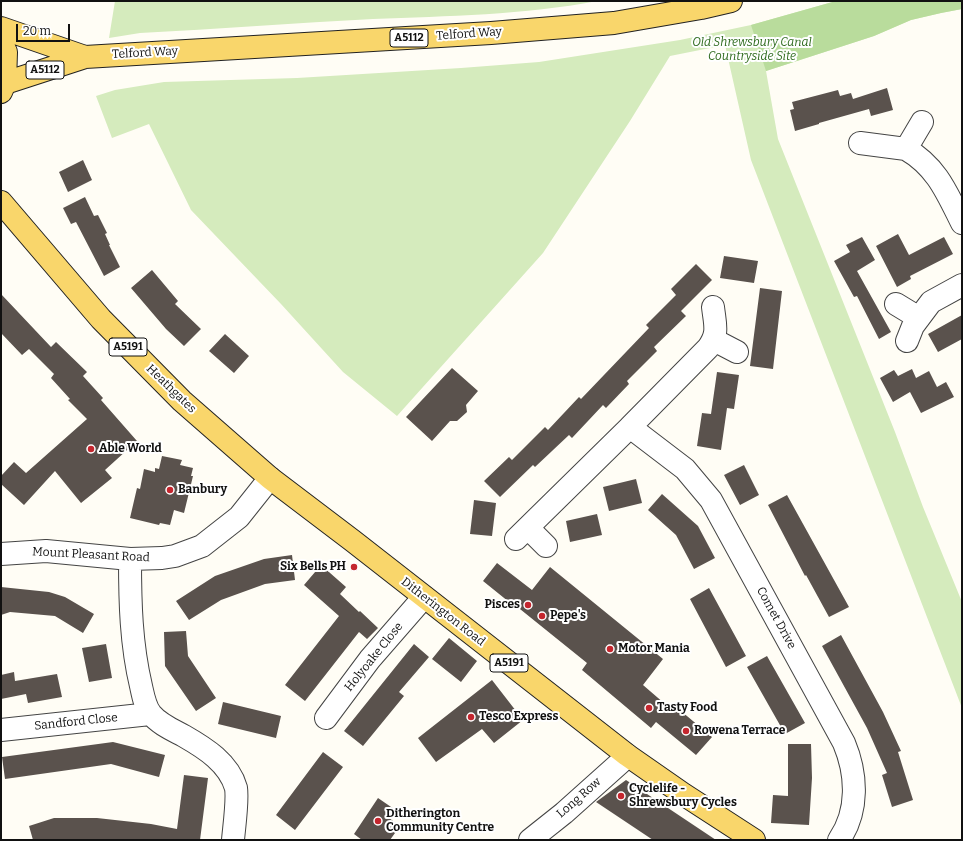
<!DOCTYPE html>
<html>
<head>
<meta charset="utf-8">
<style>
  body { margin:0 }
  #map { position:relative; width:963px; height:841px; overflow:hidden; background:#fffdf5; font-family:Bitter,serif }
  canvas { display:block }
  .frame { position:absolute; inset:0; border:2px solid #111; pointer-events:none }
  .scale { position:absolute; left:16px; top:24px; width:54px; height:18px; box-sizing:border-box; border:2px solid #111; border-top:0; padding-left:5px; font-size:12px; line-height:14px; white-space:nowrap; color:#111; -webkit-text-stroke:3px #fff; paint-order:stroke }
</style>
</head>
<body>
<div id="map">
<canvas width="963" height="841"></canvas>
<div class="frame"></div>
<div class="scale">20 m</div>
</div>
<script>
const ctx = document.querySelector('canvas').getContext('2d');
ctx.lineJoin = 'round';
function fill(path, color) {
  ctx.fillStyle = color;
  ctx.fill(path, 'evenodd');
}
function trace(path, color, width, dash) {
  ctx.strokeStyle = color;
  ctx.lineWidth = width;
  ctx.lineCap = dash ? 'butt' : 'round';
  ctx.setLineDash(dash || []);
  ctx.stroke(path);
}
function drawText(font, color, halo, rows, align = 'center') {
  ctx.font = font + ' Bitter,serif';
  ctx.lineWidth = 4;
  ctx.setLineDash([]);
  ctx.textBaseline = 'middle';
  ctx.strokeStyle = halo;
  ctx.fillStyle = color;
  for (const [text, x, y, turn = 0] of rows) {
    ctx.save();
    ctx.translate(x, y);
    ctx.rotate((+turn || 0) * Math.PI / 180);
    ctx.textAlign = isNaN(turn) ? turn : align;
    if (halo) ctx.strokeText(text, 0, 0);
    ctx.fillText(text, 0, 0);
    ctx.restore();
  }
}
fill(new Path2D(`
  M 115,1 L 597,1 C 525,15 447,16 373,19 C 296,23 218,29 140,33 L 109,38 Z
  M 836,1 L 962,1 L 962,9 L 941,13 L 911,20 L 874,36 L 766,71 L 778,139 L 895,432 L 923,507 L 962,602 L 962,708 L 751,160 L 725,45 L 670,56 L 630,121 L 543,253 L 397,416 L 343,372 L 281,304 L 191,210 L 149,124 L 112,138 L 96,96 L 115,90 L 164,82 L 297,78 L 461,68 L 539,62 L 680,40 L 751,25 Z`), '#d5ebbd');
fill(new Path2D(`
  M 836,1 L 962,1 L 962,9 L 941,13 L 911,20 L 874,36 L 766,71 L 751,25 Z`), '#b9dc9c');
fill(new Path2D(`
  M 887,88 L 893,110 L 871,116 L 869,109 L 819,123 L 819,124 L 795,131 L 790,110 L 794,109 L 792,102 L 838,90 L 840,96 L 851,93 L 853,99 Z
  M 83,160 L 92,180 L 68,192 L 59,172 Z
  M 85,197 L 94,216 L 98,215 L 107,233 L 105,234 L 110,245 L 109,245 L 120,267 L 104,276 L 76,222 L 71,224 L 63,208 Z
  M 898,234 L 909,255 L 944,237 L 953,254 L 910,276 L 911,279 L 897,287 L 876,246 Z
  M 862,237 L 875,260 L 857,271 L 891,332 L 879,339 L 857,296 L 854,297 L 834,261 L 850,252 L 846,245 Z
  M 724,256 L 758,261 L 754,283 L 720,278 Z
  M 696,264 L 712,280 L 681,311 L 686,316 L 654,347 L 657,351 L 627,381 L 629,384 L 606,408 L 603,405 L 572,438 L 569,435 L 535,467 L 533,465 L 500,497 L 484,481 L 509,457 L 512,460 L 545,427 L 548,430 L 579,397 L 581,399 L 649,328 L 646,325 L 676,295 L 671,289 Z
  M 152,270 L 178,301 L 175,304 L 201,329 L 184,346 L 166,329 L 131,288 Z
  M 760,288 L 782,291 L 773,369 L 750,366 Z
  M 1,294 L 51,347 L 56,342 L 87,372 L 83,376 L 103,398 L 101,400 L 137,441 L 105,470 L 112,478 L 81,503 L 55,471 L 24,505 L 1,484 L 1,476 L 14,462 L 26,473 L 87,419 L 68,400 L 70,399 L 51,378 L 54,374 L 29,349 L 22,355 L 1,333 Z
  M 962,315 L 962,339 L 938,352 L 928,334 Z
  M 225,334 L 249,356 L 234,373 L 209,351 Z
  M 452,368 L 478,391 L 466,405 L 467,412 L 457,421 L 450,421 L 432,441 L 406,417 Z
  M 912,369 L 916,378 L 929,371 L 937,387 L 946,382 L 954,397 L 921,413 L 910,392 L 893,402 L 880,378 L 894,370 L 898,376 Z
  M 717,372 L 739,375 L 734,409 L 727,408 L 721,450 L 697,446 L 702,413 L 711,414 Z
  M 162,456 L 182,460 L 180,465 L 193,468 L 191,476 L 193,476 L 184,513 L 174,510 L 170,525 L 160,523 L 159,525 L 130,518 L 137,488 L 140,489 L 144,469 L 155,472 L 155,468 L 159,469 Z
  M 744,465 L 759,495 L 740,505 L 724,475 Z
  M 636,479 L 642,503 L 609,511 L 603,487 Z
  M 662,494 L 698,526 L 715,558 L 694,569 L 676,535 L 648,510 Z
  M 787,495 L 849,607 L 829,617 L 806,575 L 805,576 L 768,505 Z
  M 474,500 L 496,503 L 492,536 L 470,534 Z
  M 597,514 L 602,535 L 570,542 L 566,521 Z
  M 292,555 L 295,580 L 265,584 L 221,600 L 189,620 L 176,601 L 215,576 L 264,559 Z
  M 497,563 L 532,590 L 550,567 L 663,659 L 643,685 L 672,710 L 675,706 L 712,737 L 696,755 L 656,722 L 651,728 L 582,670 L 587,663 L 515,605 L 514,606 L 483,581 Z
  M 321,565 L 346,587 L 340,594 L 359,612 L 360,611 L 378,628 L 367,639 L 359,632 L 305,701 L 285,685 L 339,616 L 304,585 Z
  M 1,587 L 49,592 L 65,597 L 94,614 L 83,633 L 55,616 L 10,612 L 1,615 Z
  M 709,588 L 746,656 L 726,667 L 690,599 Z
  M 186,631 L 188,656 L 216,698 L 196,711 L 165,666 L 164,632 Z
  M 841,635 L 883,712 L 901,751 L 898,752 L 913,800 L 892,807 L 882,775 L 887,773 L 867,728 L 822,646 Z
  M 449,638 L 477,661 L 461,682 L 432,659 Z
  M 106,644 L 112,678 L 89,682 L 82,648 Z
  M 414,644 L 429,657 L 399,692 L 404,696 L 363,746 L 344,731 Z
  M 767,656 L 805,723 L 785,734 L 747,667 Z
  M 14,672 L 15,681 L 57,674 L 62,697 L 28,703 L 26,694 L 1,699 L 1,675 Z
  M 492,680 L 523,720 L 494,743 L 482,729 L 436,762 L 418,738 Z
  M 223,702 L 281,716 L 276,738 L 218,724 Z
  M 113,742 L 165,755 L 159,777 L 111,764 L 5,779 L 2,757 Z
  M 788,744 L 811,744 L 812,778 L 809,825 L 771,823 L 773,795 L 788,796 Z
  M 323,752 L 343,767 L 295,830 L 276,815 Z
  M 184,775 L 208,778 L 200,840 L 33,840 L 29,826 L 54,818 L 97,818 L 151,824 L 177,829 Z
  M 626,780 L 716,840 L 653,840 L 596,802 Z
  M 378,798 L 394,809 L 389,818 L 400,826 L 390,840 L 362,840 L 354,834 Z`), '#5a524d');
const minor = new Path2D(`
  M 922,122 L 906,149 C 937,167 947,193 962,223
  M 860,143 L 906,149
  M 896,304 L 919,318
  M 714,340 L 737,352
  M 907,341 L 913,326 L 931,302 L 962,285
  M 630,427 L 708,348 C 719,333 715,325 713,307
  M 528,528 L 546,546
  M 516,539 L 630,427 L 685,469 L 711,500 L 844,743 C 857,774 859,811 839,840
  M 1,554 L 46,551 L 130,559 L 162,558 L 175,556 L 202,546 L 239,517 L 270,478
  M 130,559 C 130,602 131,644 141,686 C 143,695 145,707 151,714 C 159,724 173,730 184,736 C 205,748 229,763 236,788 C 238,800 234,828 233,840
  M 326,718 L 370,659 L 424,597
  M 1,730 L 150,714
  M 530,840 L 564,813 L 621,762 L 627,755`);
const major = new Path2D(`
  M 1,28 L 85,57
  M 1,42 L 6,52 L 5,83 L 1,92
  M 5,83 L 85,57 L 491,33 L 614,23 L 701,8 L 731,1
  M 1,202 L 101,319 L 182,401 L 270,478 L 353,541 L 627,755 L 683,794 L 754,840`);
trace(minor, '#444', 24);
trace(major, '#222', 24);
trace(minor, '#fff', 22);
trace(major, '#f9d66b', 22);
for (const [x, y, r, color] of [
  [91,449,4,"#c4262e"],
  [170,490,4,"#c4262e"],
  [354,567,4,"#c4262e"],
  [528,605,4,"#c4262e"],
  [542,616,4,"#c4262e"],
  [610,649,4,"#c4262e"],
  [649,708,4,"#c4262e"],
  [471,717,4,"#c4262e"],
  [686,731,4,"#c4262e"],
  [621,796,4,"#c4262e"],
  [378,821,4,"#c4262e"]
]) {
  const dot = new Path2D();
  dot.arc(x, y, r, 0, 2 * Math.PI);
  ctx.fillStyle = color;
  ctx.fill(dot);
  trace(dot, '#fff', 1.5);
}
for (const [x, y, w] of [
  [409,38,38],
  [45,70,38],
  [128,347,38],
  [509,663,38]
]) {
  const box = new Path2D();
  box.roundRect(x - w / 2, y - 9, w, 18, 3);
  ctx.fillStyle = '#fff';
  ctx.fill(box);
  trace(box, '#111', 1);
}
drawText('bold 11px', '#111', null, [
  ["A5112",409,38],
  ["A5112",45,70],
  ["A5191",128,347],
  ["A5191",509,663]
]);
drawText('12px', '#111', '#fff', [
  ["Telford Way",469,34,-4],
  ["Telford Way",145,53,-3],
  ["Heathgates",171,389,44],
  ["Mount Pleasant Road",91,555,3],
  ["Ditherington Road",443,612,38],
  ["Comet Drive",776,618,61],
  ["Holyoake Close",374,657,-51],
  ["Sandford Close",76,722,-6],
  ["Long Row",579,798,-41]
]);
drawText('italic 12px', '#2f6b1f', '#fff', [
  ["Old Shrewsbury Canal",752,43],
  ["Countryside Site",752,57]
]);
drawText('bold 12px', '#111', '#fff', [
  ["Able World",99,449],
  ["Banbury",178,490],
  ["Six Bells PH",346,567,"right"],
  ["Pisces",520,605,"right"],
  ["Pepe's",550,616],
  ["Motor Mania",618,649],
  ["Tasty Food",657,708],
  ["Tesco Express",479,717],
  ["Rowena Terrace",694,731],
  ["Cyclelife -",629,789],
  ["Shrewsbury Cycles",629,803],
  ["Ditherington",386,814],
  ["Community Centre",386,828]
], 'left');
</script>
</body>
</html>
